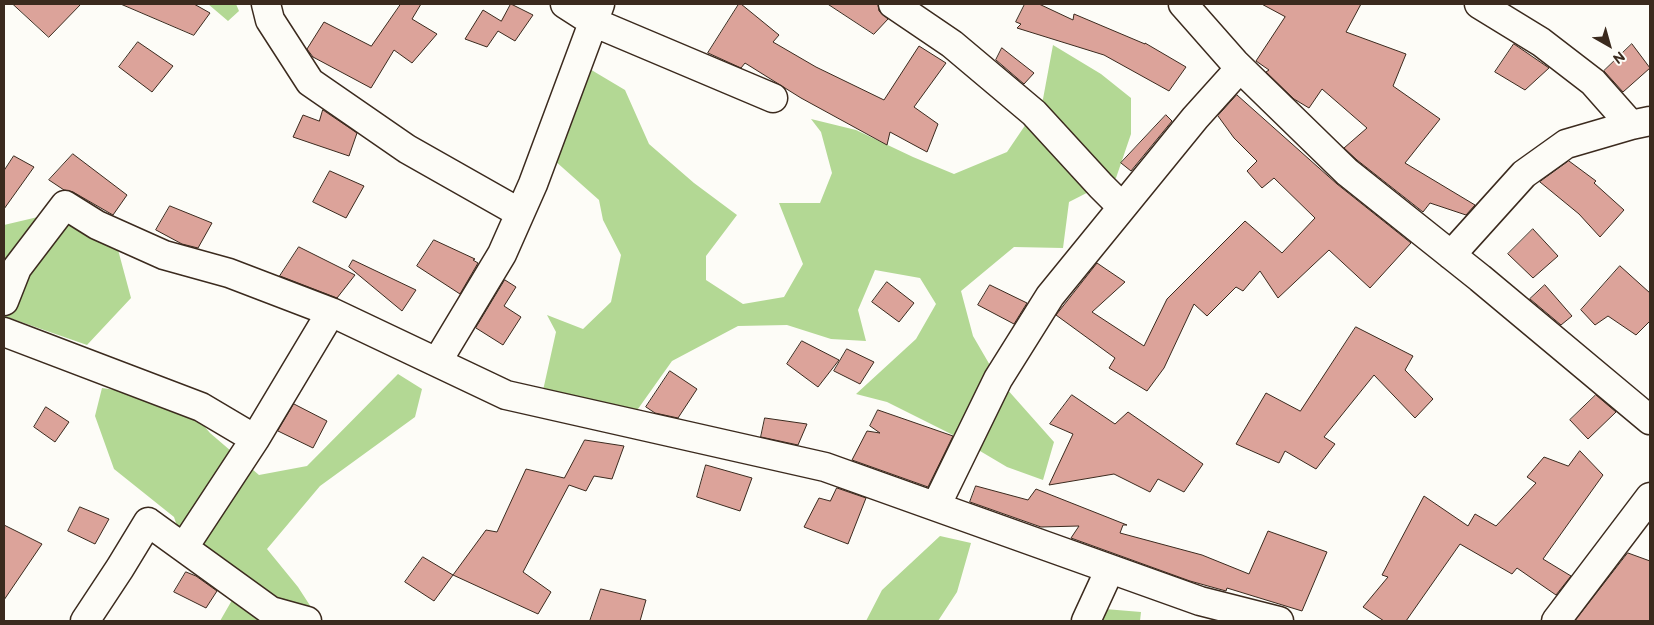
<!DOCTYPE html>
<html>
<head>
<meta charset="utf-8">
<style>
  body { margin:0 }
  #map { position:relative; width:1654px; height:625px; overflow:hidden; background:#fdfcf7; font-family:"Balsamiq Sans",sans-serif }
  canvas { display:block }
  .frame { position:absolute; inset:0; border:5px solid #3b2a1e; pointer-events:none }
  .north { position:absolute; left:1584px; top:20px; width:50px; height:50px; -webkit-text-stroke:4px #fdfcf7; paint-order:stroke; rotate:142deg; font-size:14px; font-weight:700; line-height:20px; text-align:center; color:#3b2a1e }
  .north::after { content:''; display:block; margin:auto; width:18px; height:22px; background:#3b2a1e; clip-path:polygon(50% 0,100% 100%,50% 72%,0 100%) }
</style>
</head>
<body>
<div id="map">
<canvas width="1654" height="625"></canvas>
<div class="frame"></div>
<div class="north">N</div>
</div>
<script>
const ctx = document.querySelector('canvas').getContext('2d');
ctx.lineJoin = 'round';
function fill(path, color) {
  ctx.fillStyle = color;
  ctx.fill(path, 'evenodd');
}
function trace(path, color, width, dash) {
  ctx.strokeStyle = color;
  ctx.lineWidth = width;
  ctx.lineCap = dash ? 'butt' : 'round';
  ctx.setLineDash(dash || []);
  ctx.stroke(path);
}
fill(new Path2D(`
  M 208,4 L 236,4 L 239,11 L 228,21 Z
  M 1053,45 L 1101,74 L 1131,98 L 1131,134 L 1116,178 L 1069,202 L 1063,248 L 1014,247 L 961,291 L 973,336 L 998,379 L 1054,442 L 1043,480 L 1007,467 L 953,435 L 887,402 L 856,394 L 916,339 L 936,304 L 920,278 L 875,270 L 858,310 L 866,341 L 831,339 L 787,325 L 738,326 L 672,361 L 628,423 L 542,395 L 556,332 L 547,315 L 583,329 L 611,302 L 621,255 L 603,220 L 599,200 L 545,152 L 578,62 L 625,90 L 649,144 L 694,183 L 737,215 L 706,256 L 706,280 L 743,304 L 784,297 L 803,264 L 779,203 L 820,203 L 832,173 L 821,132 L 811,119 L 856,130 L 913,157 L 954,174 L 1007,152 L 1043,99 Z
  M 59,212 L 117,246 L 131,298 L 87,345 L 4,316 L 4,225 Z
  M 398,374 L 422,389 L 415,417 L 320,486 L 267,549 L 298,587 L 320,621 L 220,621 L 239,588 L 184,547 L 174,517 L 114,469 L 95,416 L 102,388 L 182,400 L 210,433 L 259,475 L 307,466 Z
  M 940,536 L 971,543 L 957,592 L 938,621 L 866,621 L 882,590 Z
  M 1105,609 L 1141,612 L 1140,621 L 1077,621 Z`), '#b3d894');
const building = new Path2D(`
  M 13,4 L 81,4 L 49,37 Z
  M 121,4 L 194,4 L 210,13 L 194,35 Z
  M 401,4 L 421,4 L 412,19 L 437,34 L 412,63 L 394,50 L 371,88 L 313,57 L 307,49 L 324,22 L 371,46 Z
  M 511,4 L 533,15 L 515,41 L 498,31 L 487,47 L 465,39 L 483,10 L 501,21 Z
  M 739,4 L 741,4 L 779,35 L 773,42 L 816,67 L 884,100 L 919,46 L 946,63 L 914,107 L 938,124 L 927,152 L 890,132 L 887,145 L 801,98 L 745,63 L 741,68 L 708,53 Z
  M 828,4 L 878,4 L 879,11 L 888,19 L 874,34 Z
  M 1025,4 L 1039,4 L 1073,20 L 1074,14 L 1145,44 L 1145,43 L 1186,67 L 1169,91 L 1104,55 L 1017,28 L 1021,24 L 1016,22 Z
  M 1262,4 L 1361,4 L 1346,32 L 1406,54 L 1393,86 L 1440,119 L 1405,163 L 1475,205 L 1466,215 L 1430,203 L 1423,212 L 1357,160 L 1344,148 L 1367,128 L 1322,89 L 1309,108 L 1294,99 L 1266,72 L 1269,70 L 1256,61 L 1285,17 Z
  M 138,42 L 173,66 L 152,92 L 119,67 Z
  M 1514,44 L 1549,68 L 1525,90 L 1495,72 Z
  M 1632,44 L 1650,68 L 1623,92 L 1604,71 Z
  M 1002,48 L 1034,73 L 1024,84 L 996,60 Z
  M 1237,95 L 1337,184 L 1411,243 L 1370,288 L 1329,250 L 1278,298 L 1260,271 L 1243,291 L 1236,287 L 1207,316 L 1194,304 L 1164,368 L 1147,391 L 1109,368 L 1115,358 L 1056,315 L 1097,263 L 1125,282 L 1092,312 L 1144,346 L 1167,299 L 1245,221 L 1282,253 L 1315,218 L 1274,178 L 1262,188 L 1247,171 L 1257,161 L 1234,138 L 1218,116 Z
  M 323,110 L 357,133 L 349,156 L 293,137 L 303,115 L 319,121 Z
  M 1166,115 L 1172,121 L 1131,171 L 1121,163 Z
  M 73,154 L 127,195 L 113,215 L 73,192 L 64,190 L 49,180 Z
  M 14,156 L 34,167 L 4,209 L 4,171 Z
  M 1569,161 L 1596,181 L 1594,183 L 1624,210 L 1600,237 L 1579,214 L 1540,182 Z
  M 330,171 L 364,186 L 346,218 L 313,202 Z
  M 170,206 L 212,223 L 198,248 L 182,244 L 156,230 Z
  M 1533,229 L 1558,256 L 1533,278 L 1508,254 Z
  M 434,240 L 475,259 L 473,260 L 478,263 L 460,294 L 417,266 Z
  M 299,247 L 355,275 L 337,298 L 280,276 Z
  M 353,260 L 416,290 L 402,311 L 349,267 Z
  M 1620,266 L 1650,293 L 1650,321 L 1636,335 L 1608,316 L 1595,325 L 1581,310 Z
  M 505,280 L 516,287 L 504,306 L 521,317 L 503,345 L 476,328 Z
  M 887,282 L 914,303 L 899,322 L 872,302 Z
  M 990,285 L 1027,303 L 1014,324 L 978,305 Z
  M 1545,285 L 1572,316 L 1561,325 L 1530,299 Z
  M 1356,327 L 1413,356 L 1405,370 L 1433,399 L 1415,418 L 1374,375 L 1324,437 L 1335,444 L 1316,469 L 1285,451 L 1279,463 L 1236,444 L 1266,393 L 1300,411 Z
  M 802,341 L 839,360 L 818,387 L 787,364 Z
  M 847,349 L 874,362 L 860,384 L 834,371 Z
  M 670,371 L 697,389 L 678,418 L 655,413 L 646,407 Z
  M 1072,395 L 1115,424 L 1128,412 L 1203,464 L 1184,492 L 1158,479 L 1150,492 L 1114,474 L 1049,485 L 1073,434 L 1050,424 Z
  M 1596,395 L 1616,412 L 1588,439 L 1570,420 Z
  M 294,404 L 327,421 L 313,448 L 278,431 Z
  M 46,407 L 69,422 L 55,442 L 34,427 Z
  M 878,410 L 953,436 L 928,487 L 852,460 L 867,431 L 880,433 L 870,426 Z
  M 765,418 L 807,424 L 798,445 L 761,437 Z
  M 585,440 L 624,446 L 612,479 L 594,476 L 586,491 L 569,485 L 523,572 L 551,592 L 538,614 L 453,575 L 486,530 L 497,532 L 526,469 L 564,478 Z
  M 1580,451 L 1603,475 L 1543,559 L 1571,576 L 1556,595 L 1517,568 L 1512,574 L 1460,544 L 1406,621 L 1384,621 L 1363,607 L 1388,577 L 1382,575 L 1424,496 L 1468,526 L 1475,514 L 1496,526 L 1536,483 L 1527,477 L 1544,457 L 1568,466 Z
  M 706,465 L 752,478 L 740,511 L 697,497 Z
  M 976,486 L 1028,500 L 1036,489 L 1127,525 L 1123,525 L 1120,533 L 1202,555 L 1249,574 L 1268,531 L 1327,552 L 1302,611 L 1227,588 L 1226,591 L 1190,581 L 1071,538 L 1079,526 L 1041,527 L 970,502 Z
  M 837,488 L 866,498 L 848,544 L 804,527 L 819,498 L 830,501 Z
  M 80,507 L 109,519 L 95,544 L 68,531 Z
  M 4,525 L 42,544 L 4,600 Z
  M 1628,553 L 1650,561 L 1650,621 L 1575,621 Z
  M 423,557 L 453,575 L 434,601 L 405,582 Z
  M 186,572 L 196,576 L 217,591 L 206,608 L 174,592 Z
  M 601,589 L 646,600 L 640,621 L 590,621 Z`);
fill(building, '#dca39a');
trace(building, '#3b2a1e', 1);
const street = new Path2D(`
  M 266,4 L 270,20 L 310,82 L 407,149 L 520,213
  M 565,4 L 593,22 L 773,98
  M 893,4 L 952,44 L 1034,113 L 1101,186 L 1122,207
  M 1183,4 L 1235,63 L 1347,172 L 1480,278 L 1650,420
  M 1479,4 L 1541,42 L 1593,82 L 1631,125 L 1650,121
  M 1451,255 L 1524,174 L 1566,144 L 1631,125
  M 4,301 L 17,268 L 65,205 L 97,225 L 164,255 L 229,273 L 331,312 L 506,395 L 825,467 L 1200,601 L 1279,621
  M 4,332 L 201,407 L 255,439
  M 437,362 L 502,254 L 533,184 L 600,4
  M 936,506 L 998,379 L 1050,296 L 1195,118 L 1240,68
  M 184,547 L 255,439 L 331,312
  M 85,621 L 120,568 L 148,522 L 271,611 L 307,621
  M 1086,621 L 1110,569
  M 1556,621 L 1650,497`);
trace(street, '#3b2a1e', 31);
trace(street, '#fdfcf7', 28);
</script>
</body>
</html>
